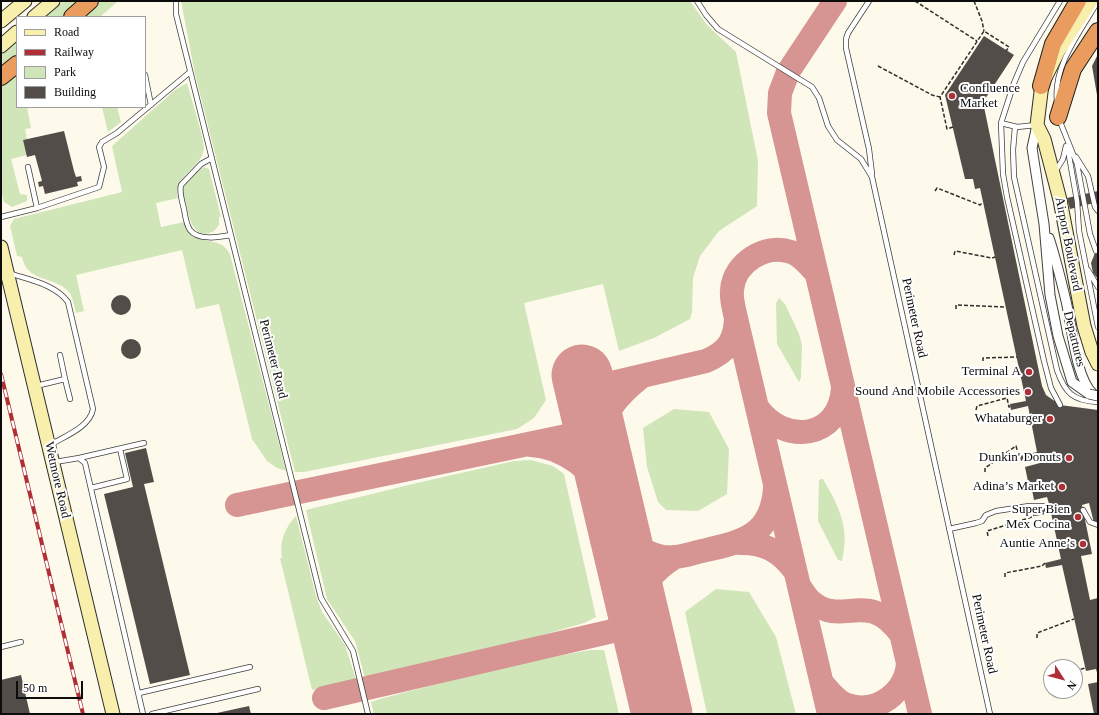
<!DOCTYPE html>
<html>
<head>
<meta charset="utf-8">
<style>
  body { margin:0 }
  #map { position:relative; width:1099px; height:715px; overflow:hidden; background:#fdfaec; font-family:"Times New Roman",serif }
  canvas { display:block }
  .frame { position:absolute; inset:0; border:2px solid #0c0c0c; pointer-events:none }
  .legend { position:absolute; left:16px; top:16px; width:130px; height:92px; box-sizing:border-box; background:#fff; border:1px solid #9e9e9e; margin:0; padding:5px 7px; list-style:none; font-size:12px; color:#0c0c0c }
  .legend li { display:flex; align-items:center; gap:8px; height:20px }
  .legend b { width:20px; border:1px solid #9e9e9e }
  .north { position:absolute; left:1043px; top:659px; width:40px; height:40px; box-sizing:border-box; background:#fff; border:1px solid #9e9e9e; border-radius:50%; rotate:126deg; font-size:11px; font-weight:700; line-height:16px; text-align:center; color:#0c0c0c }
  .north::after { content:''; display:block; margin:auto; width:14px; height:18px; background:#b02f37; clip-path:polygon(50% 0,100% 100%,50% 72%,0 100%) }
  .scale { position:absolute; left:16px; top:681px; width:67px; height:18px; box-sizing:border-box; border:2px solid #0c0c0c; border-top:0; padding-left:5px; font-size:12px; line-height:14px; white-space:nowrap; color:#0c0c0c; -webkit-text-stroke:3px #fff; paint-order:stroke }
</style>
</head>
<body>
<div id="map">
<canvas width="1099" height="715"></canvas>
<div class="frame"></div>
<ul class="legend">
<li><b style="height:5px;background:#f8efac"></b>Road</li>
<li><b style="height:5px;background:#b02f37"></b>Railway</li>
<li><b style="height:11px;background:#d0e5b8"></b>Park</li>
<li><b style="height:11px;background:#534d49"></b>Building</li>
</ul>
<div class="north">N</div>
<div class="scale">50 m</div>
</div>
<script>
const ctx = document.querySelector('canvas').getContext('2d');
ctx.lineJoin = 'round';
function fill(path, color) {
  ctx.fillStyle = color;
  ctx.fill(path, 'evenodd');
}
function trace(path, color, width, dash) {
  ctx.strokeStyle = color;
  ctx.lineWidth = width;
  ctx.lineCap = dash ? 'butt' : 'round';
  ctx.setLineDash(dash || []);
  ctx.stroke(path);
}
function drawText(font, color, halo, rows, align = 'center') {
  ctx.font = font + ' "Times New Roman",serif';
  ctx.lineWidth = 4;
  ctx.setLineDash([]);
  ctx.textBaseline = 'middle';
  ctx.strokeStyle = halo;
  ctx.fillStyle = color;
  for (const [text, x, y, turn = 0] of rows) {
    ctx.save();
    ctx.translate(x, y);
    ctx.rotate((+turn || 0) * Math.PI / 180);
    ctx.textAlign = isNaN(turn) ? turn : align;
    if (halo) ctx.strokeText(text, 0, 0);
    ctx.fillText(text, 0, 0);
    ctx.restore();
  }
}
fill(new Path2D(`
  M 63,1 L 118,1 L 100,17 L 44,17 Z
  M 181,1 L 690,1 L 707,25 L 736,52 L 758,161 L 757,206 L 719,231 L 700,256 L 693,278 L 692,312 L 690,319 L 654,338 L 619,351 L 603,284 L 524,303 L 546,400 L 534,418 L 517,429 L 304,472 L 295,472 L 195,74 Z
  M 17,40 L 17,107 L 27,107 L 31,128 L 25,129 L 27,139 L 23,140 L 27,155 L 11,159 L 20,194 L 27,195 L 27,201 L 12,207 L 4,202 L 1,190 L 1,53 Z
  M 187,83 C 190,95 205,141 204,149 C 201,169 173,175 178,198 L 156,203 L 161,227 L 184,222 C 189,241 207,238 222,245 C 226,247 228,252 230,254 L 286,471 L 277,468 L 267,461 L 252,439 L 219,304 L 196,309 L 182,250 L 76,275 L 84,311 L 76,313 C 74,306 73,295 67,290 C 52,276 27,282 22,257 L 17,256 L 10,226 L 14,219 L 122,192 L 112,146 L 175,90 Z
  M 102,107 L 117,107 L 121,122 L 108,132 Z
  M 204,167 L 209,169 L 221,217 L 219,217 L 219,225 L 214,231 C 193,242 189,217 186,203 C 184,198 182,194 183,189 C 185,181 198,169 204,167 Z
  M 779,298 L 785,304 L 799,334 L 802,345 L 801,378 L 799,382 L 777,344 L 776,303 Z
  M 674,409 L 709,412 L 729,449 L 727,494 L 698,511 L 666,510 L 658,502 L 647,467 L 643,428 Z
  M 531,460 L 553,466 L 564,474 L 596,617 L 584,623 L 518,642 L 365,678 L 355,641 L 327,599 L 306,510 L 421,482 L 514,461 Z
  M 821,479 L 823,479 C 839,507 850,527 842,561 L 838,560 L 818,521 L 819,480 Z
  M 296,516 L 316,596 L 322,612 L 345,645 L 356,680 L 312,690 L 280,558 L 282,558 C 279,541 285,528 296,516 Z
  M 716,589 L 749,592 L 776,637 L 796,714 L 707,714 L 685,612 Z
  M 590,650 L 604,650 L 619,714 L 374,714 L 371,702 L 380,699 C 450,680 519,663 590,650 Z`), '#d0e5b8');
trace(new Path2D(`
  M 835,1 L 788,72 L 780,93 L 779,113 L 920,714
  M 816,273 C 809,265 801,255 791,252 C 765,243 734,263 732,290 C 731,300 734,309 736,318 L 829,714
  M 586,389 L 706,361 C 727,352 735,341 736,319
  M 757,407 C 784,446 840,439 843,388
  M 531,445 C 563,446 595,472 611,499
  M 599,446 C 600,415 618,395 641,377
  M 237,505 L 595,430
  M 617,523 C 628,538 640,552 659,556 C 673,560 688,554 702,551 C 742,542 772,536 775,488
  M 739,543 C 764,542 780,551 795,571
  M 799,586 C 803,591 807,599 813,603 C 845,627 866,588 901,634
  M 639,615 C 641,586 650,573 675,557
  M 822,683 C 829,691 837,702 847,705 C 877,715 907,692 908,662
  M 324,698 L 617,630 C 638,629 641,643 649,659`), '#d69492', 24);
trace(new Path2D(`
  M 582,375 L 662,714`), '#d69492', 61);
fill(new Path2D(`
  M 984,36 L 1014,55 L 983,102 L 1042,386 L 1046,395 L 1060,405 L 1098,410 L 1098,522 L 1094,523 L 1089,503 L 1082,505 L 1092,554 L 1081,556 L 1090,600 L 1098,598 L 1098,676 L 1096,669 L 1086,671 L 1062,565 L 1046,568 L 1045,563 L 1061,559 L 1051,513 L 1035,516 L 1035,514 L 1034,511 L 1050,507 L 1047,497 L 1034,500 L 1032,490 L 1030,491 L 1025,467 L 1040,463 L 1039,457 L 1021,461 L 1020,456 L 1037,452 L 1028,406 L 1011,410 L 1010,404 L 1026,401 L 980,188 L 975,189 L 973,179 L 965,179 L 945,95 Z
  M 1098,54 L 1098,95 L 1097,95 L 1092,66 Z
  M 64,131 L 74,171 L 76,177 L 81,176 L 82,181 L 77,182 L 78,186 L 45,194 L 43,186 L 39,187 L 38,182 L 42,181 L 35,155 L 27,157 L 23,140 Z
  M 1098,191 L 1098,202 L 1070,209 L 1067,198 Z
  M 1098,249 L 1098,279 L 1093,273 L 1091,263 L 1095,253 Z
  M111 305a10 10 0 1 1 20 0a10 10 0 1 1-20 0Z
  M121 349a10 10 0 1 1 20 0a10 10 0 1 1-20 0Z
  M 146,448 L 154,482 L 144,484 L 190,675 L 150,684 L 104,494 L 133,487 L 125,453 Z
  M 21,675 L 30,714 L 1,714 L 1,680 Z
  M 1098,682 L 1098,714 L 1094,714 L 1088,684 Z
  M 249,706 L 251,714 L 217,714 L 217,713 Z`), '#534d49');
const service = new Path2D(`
  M 176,1 L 176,14 L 321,598 L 353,651 L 368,714
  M 697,1 L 706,15 L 718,29 L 812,87 L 819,98 L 828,126 L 837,140 L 861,159 L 872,177 L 990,714
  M 869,1 L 848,33 L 846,39 L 846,48 L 869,149 L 872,174
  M 145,75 L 151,105
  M 1057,101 C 1053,65 1081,31 1098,1
  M 1059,119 L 1077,164 L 1090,234 L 1096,251
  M 1001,123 L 1017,127 L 1036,125
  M 1015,127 L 1013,150 L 1014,177 L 1057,370 C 1065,393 1073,401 1098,402
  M 1068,150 L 1077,201 L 1079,231 L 1098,327
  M 1076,157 L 1088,176 L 1095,207 L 1098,211
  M 212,158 L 201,164 L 181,185 C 179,192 182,201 184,209 C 185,215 186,224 190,230 C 198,241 220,237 231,235
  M 28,167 L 37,208
  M 1055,172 L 1063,159 L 1066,146
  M 1,217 L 37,208 L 99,187 L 104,167 L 99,147 L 102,142 L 117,133 L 190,72
  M 1088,270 L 1098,287
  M 9,273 C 29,280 55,284 68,302 L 93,409 C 90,427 65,436 50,445
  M 65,379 L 70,399
  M 36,386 L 65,379 L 60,355
  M 1060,405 L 1051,388 L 1044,361 L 1007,197 L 1003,174 L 1001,123 L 1014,83 L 1023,62 L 1060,1
  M 79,458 L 144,443
  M 55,462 L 79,458 L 85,463 L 143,714
  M 91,488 L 127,479 L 120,449
  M 1083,510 L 1090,522 L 1098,525
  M 949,529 L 976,523 L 982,521 L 986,515 L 996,511 L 1029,506 L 1049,506
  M 1,647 L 21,642
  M 139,693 L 250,667
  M 152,714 L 258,689`);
const minor = new Path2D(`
  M 1037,125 L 1032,148 L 1044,224 L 1050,295 L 1058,336 L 1072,382 L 1089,394
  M 1049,238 C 1056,259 1061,280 1066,301 C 1072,325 1075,377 1093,394`);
const secondary = new Path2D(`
  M 1091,1 L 1059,50 L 1042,84 L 1037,125 L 1044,139 L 1060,200 L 1084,326 L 1092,352 L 1098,364
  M 34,17 L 53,1
  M 1,21 L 25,1
  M 1,46 L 17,32
  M 1,247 L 113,714`);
const motorway = new Path2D(`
  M 72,17 L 90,1
  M 1,77 L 17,64
  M 1041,86 L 1053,44 L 1078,1
  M 1058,117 L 1073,69 L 1098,31`);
trace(service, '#3f3f3f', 6);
trace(minor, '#3f3f3f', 11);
trace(secondary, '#2e2e2e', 15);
trace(motorway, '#1d1d1d', 18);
trace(new Path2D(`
  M 915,1 L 977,41
  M 974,1 L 982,21 L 984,31
  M 878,66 L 932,95 L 940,97
  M 953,127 L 947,129 L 940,97 L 984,31 L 1009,47 L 1006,51
  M 935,191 L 937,188 L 980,205 L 983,202
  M 954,255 L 955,251 L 992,258 L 995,257
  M 956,309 L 956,305 L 1006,307
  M 983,361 L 983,358 L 1017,357
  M 976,410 L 977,406 L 1007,398 L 1009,407 L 1011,406
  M 985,472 L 985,468 L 1016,446 L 1019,457 L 1020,457
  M 988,536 L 987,531 L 1032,517 L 1035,514
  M 1005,577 L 1005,573 L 1042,566 L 1045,563
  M 1037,638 L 1037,633 L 1074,619
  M 1075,671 L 1085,668
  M 1049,682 L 1051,679`), '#2e2e2e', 1.5, [4, 2]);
trace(service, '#fff', 4.5);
trace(minor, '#fff', 9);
trace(secondary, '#f8efac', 13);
trace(motorway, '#e99c5e', 16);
const rail = new Path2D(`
  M 1,374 L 83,714`);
trace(rail, '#b02f37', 4);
trace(rail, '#fff', 2.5, [8]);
const minorBridge = new Path2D(`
  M 1089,394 L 1098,396`);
trace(minorBridge, '#3f3f3f', 11, []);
trace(minorBridge, '#fff', 9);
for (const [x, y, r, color] of [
  [952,96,4,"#b02f37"],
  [1029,372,4,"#b02f37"],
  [1028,392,4,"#b02f37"],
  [1050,419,4,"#b02f37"],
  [1069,458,4,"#b02f37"],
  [1062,487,4,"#b02f37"],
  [1078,517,4,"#b02f37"],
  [1083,544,4,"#b02f37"]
]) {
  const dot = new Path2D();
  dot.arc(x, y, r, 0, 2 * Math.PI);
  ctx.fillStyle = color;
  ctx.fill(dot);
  trace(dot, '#fff', 1.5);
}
drawText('13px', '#0c0c0c', '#fff', [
  ["Confluence",960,89,"left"],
  ["Market",960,104,"left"],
  ["Terminal A",1021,372],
  ["Sound And Mobile Accessories",1020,392],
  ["Whataburger",1042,419],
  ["Dunkin' Donuts",1061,458],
  ["Adina’s Market",1054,487],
  ["Super Bien",1070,510],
  ["Mex Cocina",1070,525],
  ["Auntie Anne’s",1075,544]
], 'right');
drawText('13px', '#0c0c0c', '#fff', [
  ["Airport Boulevard",1068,244,79],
  ["Perimeter Road",914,318,78],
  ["Departures",1074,339,76],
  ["Perimeter Road",273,359,76],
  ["Wetmore Road",57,480,77],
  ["Perimeter Road",984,634,78]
]);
</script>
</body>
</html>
